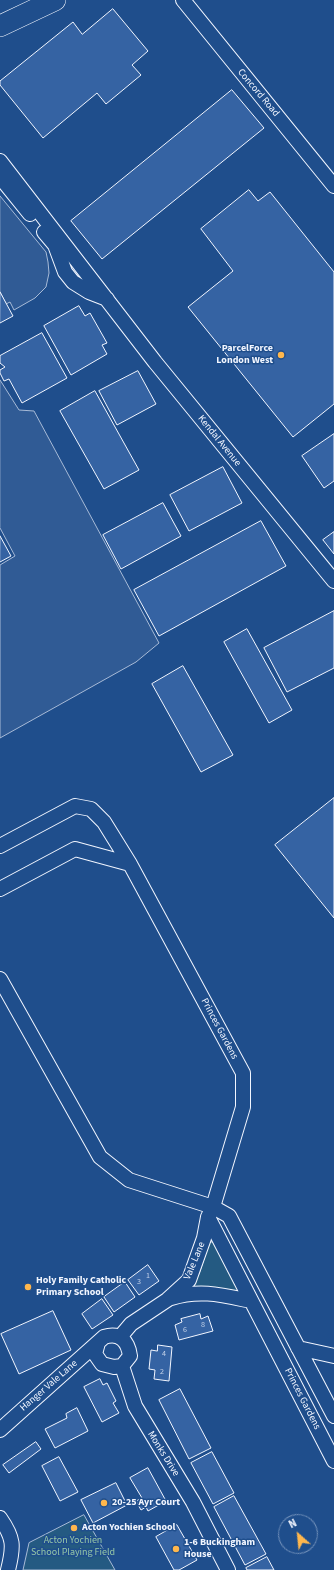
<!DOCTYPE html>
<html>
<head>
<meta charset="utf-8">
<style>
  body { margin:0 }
  #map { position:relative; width:334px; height:1570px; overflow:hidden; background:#1f4e8c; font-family:"Source Sans 3",sans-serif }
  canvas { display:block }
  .north { position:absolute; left:278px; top:1514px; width:40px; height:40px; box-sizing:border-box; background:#1f4e8c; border:1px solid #7391ba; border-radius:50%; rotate:333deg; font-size:11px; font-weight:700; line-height:16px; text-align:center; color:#f2f6ff }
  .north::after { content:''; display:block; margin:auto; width:14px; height:18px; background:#ffb74d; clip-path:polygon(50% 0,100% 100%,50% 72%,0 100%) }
</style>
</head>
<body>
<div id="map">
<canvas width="334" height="1570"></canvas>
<div class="north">N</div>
</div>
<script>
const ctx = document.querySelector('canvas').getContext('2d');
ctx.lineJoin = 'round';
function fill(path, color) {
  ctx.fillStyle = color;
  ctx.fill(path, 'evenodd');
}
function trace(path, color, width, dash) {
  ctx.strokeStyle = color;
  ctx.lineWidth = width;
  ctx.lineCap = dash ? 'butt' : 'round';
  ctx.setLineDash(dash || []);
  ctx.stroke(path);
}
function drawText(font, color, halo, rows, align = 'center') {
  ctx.font = font + ' "Source Sans 3",sans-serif';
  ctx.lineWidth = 3;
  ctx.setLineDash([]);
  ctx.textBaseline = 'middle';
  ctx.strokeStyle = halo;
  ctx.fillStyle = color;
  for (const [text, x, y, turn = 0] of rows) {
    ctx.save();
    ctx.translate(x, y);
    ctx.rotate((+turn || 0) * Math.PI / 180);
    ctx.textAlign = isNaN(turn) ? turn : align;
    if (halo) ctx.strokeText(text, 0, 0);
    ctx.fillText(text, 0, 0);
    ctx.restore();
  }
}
const green = new Path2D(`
  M 210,1242 L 214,1242 L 240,1291 L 193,1289 L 191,1286 L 199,1274 Z
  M 84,1515 L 115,1570 L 23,1570 L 29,1543 Z`);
fill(green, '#245a82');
trace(green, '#a8bbd7', 1);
const parking = new Path2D(`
  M 0,196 L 46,252 L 48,262 L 49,273 L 46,287 L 35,298 L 14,310 L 10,302 L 6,304 L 0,292 Z
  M 0,380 L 19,410 L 34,411 L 159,643 L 136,662 L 0,738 L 0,565 L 15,556 L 0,528 Z`);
fill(parking, '#305b95');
trace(parking, '#a8bbd7', 1);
const building = new Path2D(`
  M 113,9 L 148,51 L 132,65 L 141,75 L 106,104 L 97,93 L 43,138 L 0,85 L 0,81 L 73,22 L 82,34 Z
  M 232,90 L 264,128 L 102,259 L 71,221 Z
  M 249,190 L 258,201 L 270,192 L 334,272 L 334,404 L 293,437 L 188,307 L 233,271 L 201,229 Z
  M 0,292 L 13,316 L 0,323 Z
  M 79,306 L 85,316 L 90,313 L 107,343 L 102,345 L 107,354 L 71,375 L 44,326 Z
  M 42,333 L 67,378 L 22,403 L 9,379 L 4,381 L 0,373 L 0,370 L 5,367 L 0,363 L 0,356 Z
  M 138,371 L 156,404 L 117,425 L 99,391 Z
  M 95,391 L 139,470 L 104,489 L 60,411 Z
  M 334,434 L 334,481 L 324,488 L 302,456 Z
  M 223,467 L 242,503 L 189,531 L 170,495 Z
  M 163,503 L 181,536 L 121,569 L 103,535 Z
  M 261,521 L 286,566 L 159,636 L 134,590 Z
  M 334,532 L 334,554 L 323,540 Z
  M 0,536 L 11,556 L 0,562 Z
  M 334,611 L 334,668 L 287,692 L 264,648 Z
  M 247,629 L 292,710 L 269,723 L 224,642 Z
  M 183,666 L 233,755 L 201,772 L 152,684 Z
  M 334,798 L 334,918 L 275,845 Z
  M 148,1265 L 159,1281 L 139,1295 L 128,1280 Z
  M 125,1282 L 135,1297 L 114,1312 L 104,1297 Z
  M 102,1299 L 113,1315 L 92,1329 L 82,1314 Z
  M 53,1311 L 71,1350 L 19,1374 L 1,1334 Z
  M 200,1314 L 201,1319 L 208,1316 L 213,1331 L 179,1340 L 175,1325 L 182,1322 L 181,1319 Z
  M 158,1345 L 172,1347 L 169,1381 L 154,1379 L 155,1370 L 149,1369 L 151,1350 L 157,1351 Z
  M 100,1379 L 103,1385 L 107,1383 L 116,1401 L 113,1403 L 119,1413 L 102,1422 L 84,1387 Z
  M 180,1389 L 211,1448 L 189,1459 L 159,1400 Z
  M 77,1408 L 88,1431 L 55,1448 L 45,1429 L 67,1418 L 66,1414 Z
  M 36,1442 L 41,1449 L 9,1473 L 3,1465 Z
  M 212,1452 L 234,1493 L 213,1504 L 191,1463 Z
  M 59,1457 L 78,1492 L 60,1501 L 42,1466 Z
  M 148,1468 L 166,1501 L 148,1511 L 146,1507 L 141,1510 L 136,1501 L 142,1498 L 130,1478 Z
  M 116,1483 L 127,1505 L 93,1523 L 81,1500 Z
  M 234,1496 L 266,1554 L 245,1565 L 214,1507 Z
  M 177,1525 L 197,1560 L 179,1570 L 174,1570 L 156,1537 Z
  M 267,1557 L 274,1570 L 247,1570 L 246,1568 Z`);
fill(building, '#3563a3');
trace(building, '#f2f6ff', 1);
const minor = new Path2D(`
  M 183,0 L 334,186
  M 0,161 L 155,362 L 334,581
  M 0,177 L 30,214
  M 44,232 L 55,245 L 65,272 L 73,282 L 89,292 L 107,299
  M 0,846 L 75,806 L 91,809 L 104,822 L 130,864 L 243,1073 L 243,1107 L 213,1207 L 208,1217 L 204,1238 L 189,1280 L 167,1300 L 131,1324 L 120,1337
  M 0,889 L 75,849 L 130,864
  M 0,979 L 100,1157 L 129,1180 L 213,1207 L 229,1216 L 334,1416
  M 208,1217 L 334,1461
  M 171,1298 C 200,1289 222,1295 251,1301
  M 98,1343 L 95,1354 L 102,1364 L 114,1367 L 122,1366
  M 298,1348 L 334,1356
  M 122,1366 L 135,1406 L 193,1502 L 228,1570
  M 0,1430 L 104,1337 C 120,1332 128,1341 130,1356 L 122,1366
  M 0,1518 C 14,1538 14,1546 8,1570`);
const highway = new Path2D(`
  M 0,26 L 55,0`);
trace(minor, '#f2f6ff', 16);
trace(highway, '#f2f6ff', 22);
trace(minor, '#1f4e8c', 14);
trace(highway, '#1f4e8c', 21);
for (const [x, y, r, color] of [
  [281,355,4,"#ffb74d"],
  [28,1287,4,"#ffb74d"],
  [104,1503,4,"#ffb74d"],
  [74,1528,4,"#ffb74d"],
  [176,1549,4,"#ffb74d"]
]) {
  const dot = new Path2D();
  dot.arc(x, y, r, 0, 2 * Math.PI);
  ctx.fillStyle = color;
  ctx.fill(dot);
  trace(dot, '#1f4e8c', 1.5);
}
drawText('8px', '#c3d1e8', null, [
  ["1",148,1276],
  ["3",139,1282],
  ["8",203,1325],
  ["6",185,1330],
  ["4",164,1354],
  ["2",162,1372]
]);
drawText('10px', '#f2f6ff', '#1f4e8c', [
  ["Concord Road",258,93,50],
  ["Kendal Avenue",219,441,51],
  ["Princes Gardens",219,1029,62],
  ["Vale Lane",195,1261,-67],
  ["Hanger Vale Lane",49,1386,-41],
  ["Princes Gardens",302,1399,63],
  ["Monks Drive",163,1454,58]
]);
drawText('bold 10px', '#f2f6ff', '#1f4e8c', [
  ["ParcelForce",273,349,"right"],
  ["London West",273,361,"right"],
  ["Holy Family Catholic",36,1281],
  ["Primary School",36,1293],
  ["20-25 Ayr Court",112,1503],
  ["Acton Yochien School",82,1528],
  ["1-6 Buckingham",184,1543],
  ["House",184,1555]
], 'left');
drawText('10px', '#97c8a6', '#1f4e8c', [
  ["Acton Yochien",73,1541],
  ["School Playing Field",73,1553]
]);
</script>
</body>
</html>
